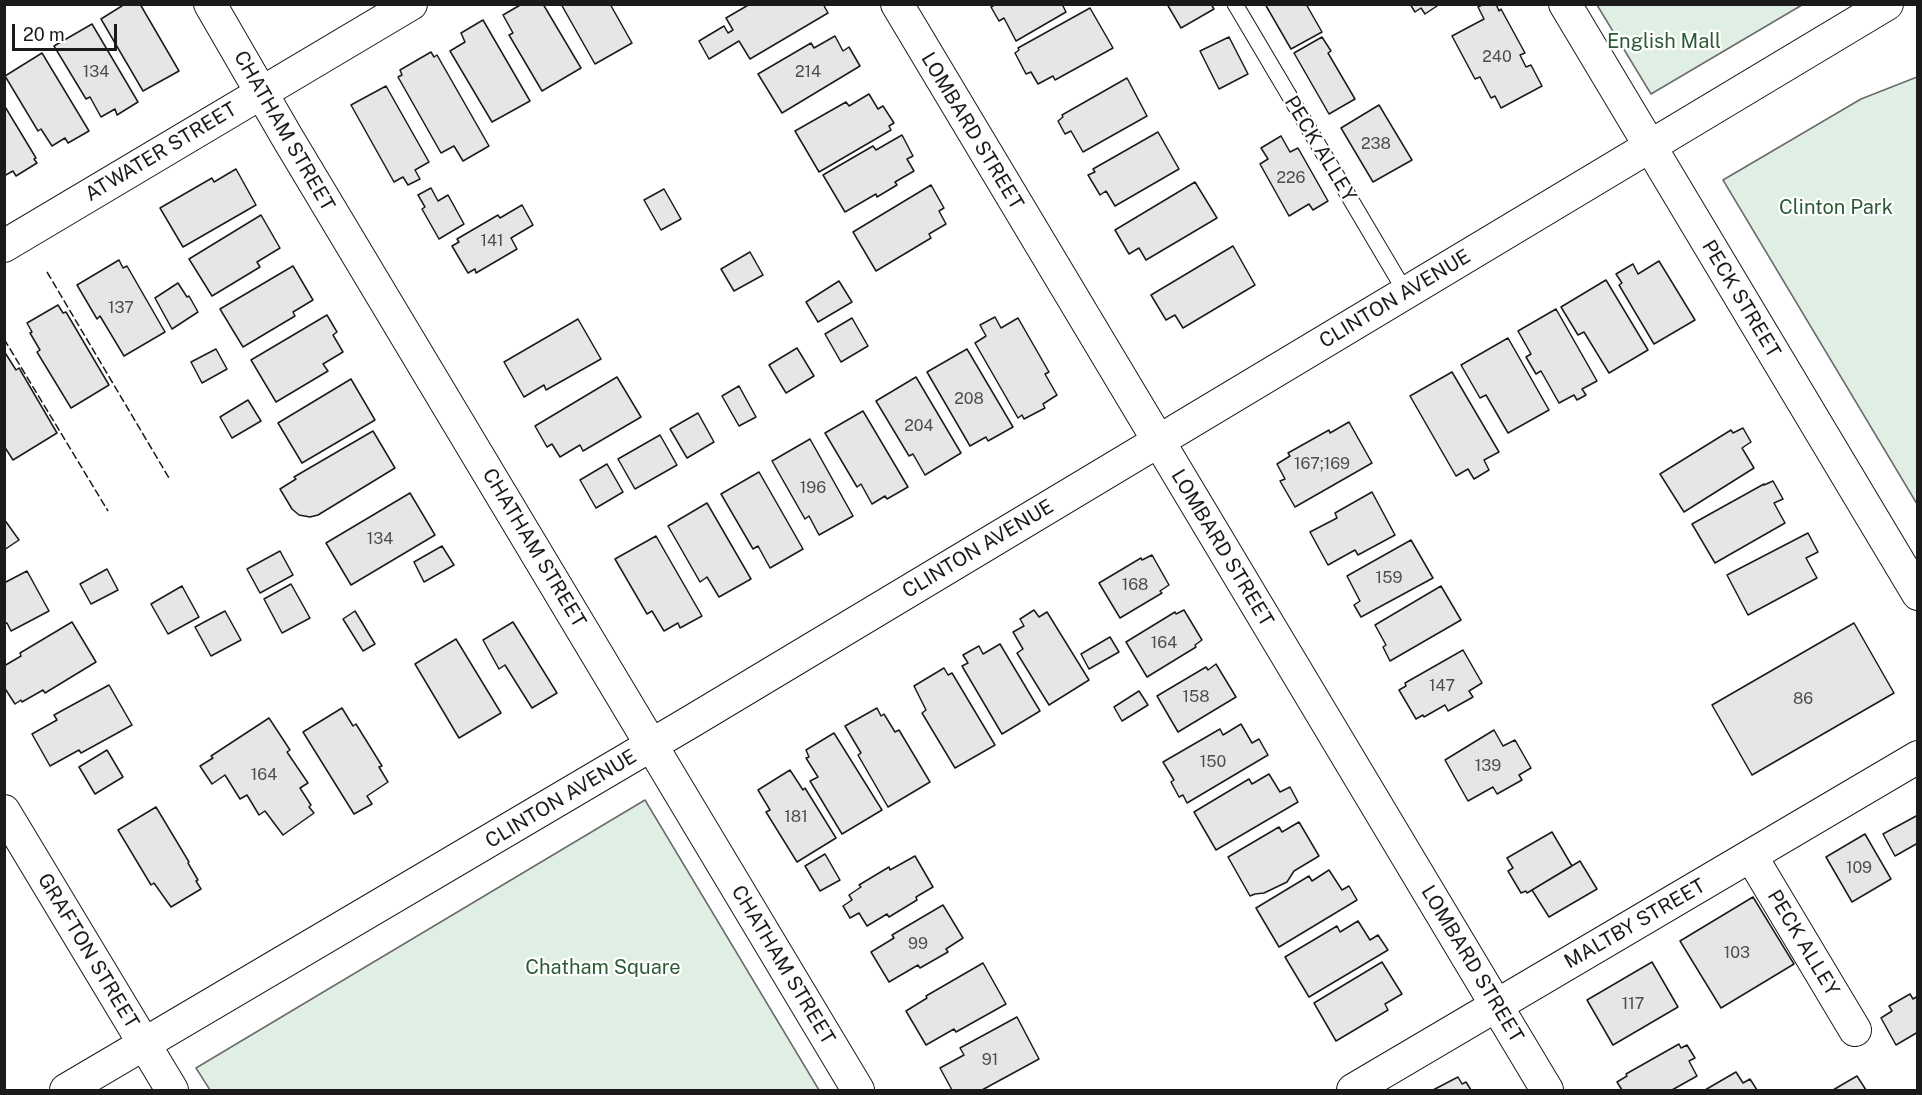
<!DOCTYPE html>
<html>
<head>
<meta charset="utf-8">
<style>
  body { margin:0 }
  #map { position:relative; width:1922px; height:1095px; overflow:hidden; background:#fff; font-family:"Public Sans",sans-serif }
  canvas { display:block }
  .frame { position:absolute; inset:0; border:6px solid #1a1a1a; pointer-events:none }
  .scale { position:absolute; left:12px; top:24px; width:105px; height:27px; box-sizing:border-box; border:3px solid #1a1a1a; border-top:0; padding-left:8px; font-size:18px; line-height:21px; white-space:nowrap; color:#1a1a1a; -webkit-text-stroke:4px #fff; paint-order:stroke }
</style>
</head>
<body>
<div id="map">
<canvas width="1922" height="1095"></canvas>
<div class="frame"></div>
<div class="scale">20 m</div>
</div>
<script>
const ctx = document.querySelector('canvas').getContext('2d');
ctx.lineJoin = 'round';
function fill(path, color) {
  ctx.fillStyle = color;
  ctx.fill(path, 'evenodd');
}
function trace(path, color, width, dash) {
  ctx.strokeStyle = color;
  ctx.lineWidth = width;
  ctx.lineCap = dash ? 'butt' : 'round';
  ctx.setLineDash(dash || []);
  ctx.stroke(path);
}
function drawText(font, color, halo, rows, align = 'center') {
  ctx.font = font + ' "Public Sans",sans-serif';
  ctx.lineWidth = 4.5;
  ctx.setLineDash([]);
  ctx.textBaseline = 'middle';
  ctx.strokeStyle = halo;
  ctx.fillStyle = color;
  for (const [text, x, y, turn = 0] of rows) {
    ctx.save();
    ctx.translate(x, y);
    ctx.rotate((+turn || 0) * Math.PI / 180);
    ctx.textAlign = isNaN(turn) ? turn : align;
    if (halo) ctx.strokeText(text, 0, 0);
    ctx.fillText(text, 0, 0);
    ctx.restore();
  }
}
const green = new Path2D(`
  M 1597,5 L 1802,5 L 1651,94 Z
  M 1917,77 L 1917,504 L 1723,180 L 1861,99 Z
  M 645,800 L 819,1090 L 210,1090 L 196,1068 Z`);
fill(green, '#e0efe3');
trace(green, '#6a6a6a', 1.5);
const building = new Path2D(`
  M 125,4 L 140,4 L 179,71 L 143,91 L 101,19 Z
  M 522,4 L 543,4 L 581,68 L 542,91 L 509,35 L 513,33 L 503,15 Z
  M 561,4 L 610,4 L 632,43 L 595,64 Z
  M 750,4 L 823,4 L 828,13 L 750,59 L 739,41 L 709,59 L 699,41 L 724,26 L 728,33 L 733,30 L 726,18 Z
  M 996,4 L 1062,4 L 1066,12 L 1016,41 L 1004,18 L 999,21 L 991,7 Z
  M 1167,4 L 1211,4 L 1214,9 L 1181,28 Z
  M 1265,4 L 1306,4 L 1322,32 L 1291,49 Z
  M 1410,4 L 1440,4 L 1425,14 L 1421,8 L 1415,12 Z
  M 1484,4 L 1496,4 L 1499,11 L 1501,9 L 1525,53 L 1520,55 L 1526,67 L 1531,65 L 1542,86 L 1501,108 L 1495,96 L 1491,98 L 1480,77 L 1475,79 L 1452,36 L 1484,19 L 1478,7 Z
  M 1090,8 L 1113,48 L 1055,80 L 1053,76 L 1038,84 L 1031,72 L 1026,74 L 1015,53 L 1019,50 L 1018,48 Z
  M 483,20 L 530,101 L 492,122 L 450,51 L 465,42 L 461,33 Z
  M 92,24 L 138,102 L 117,115 L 115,109 L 101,117 L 90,97 L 86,99 L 54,46 Z
  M 835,36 L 843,51 L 849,47 L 860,66 L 782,113 L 758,74 L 811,43 L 814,48 Z
  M 1229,37 L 1248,74 L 1219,89 L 1200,51 Z
  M 1322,37 L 1331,51 L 1328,53 L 1355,99 L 1329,114 L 1294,53 Z
  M 431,52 L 434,57 L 437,55 L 489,146 L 463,161 L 454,146 L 441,153 L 398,77 L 402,75 L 400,70 Z
  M 42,53 L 89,131 L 68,143 L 65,138 L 52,146 L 41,129 L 38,131 L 5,76 Z
  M 1127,78 L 1147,116 L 1083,152 L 1071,131 L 1065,134 L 1058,121 L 1063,117 L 1062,115 Z
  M 386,86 L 429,162 L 415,170 L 420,179 L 408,185 L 403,177 L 394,182 L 351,105 Z
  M 869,94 L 878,109 L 883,106 L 894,123 L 889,126 L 891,130 L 819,172 L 795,131 L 846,102 L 849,106 Z
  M 4,105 L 36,158 L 34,159 L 37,163 L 16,176 L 13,171 L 4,176 Z
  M 1379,105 L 1412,160 L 1373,182 L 1341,128 Z
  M 1158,132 L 1179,169 L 1115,206 L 1106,191 L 1100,195 L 1088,175 L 1095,172 L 1093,169 Z
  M 902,135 L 913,156 L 907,159 L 914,171 L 895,182 L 897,185 L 877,197 L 876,194 L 845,212 L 823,175 L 873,146 L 876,150 Z
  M 1281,136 L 1290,152 L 1298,148 L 1328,201 L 1313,210 L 1309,204 L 1289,216 L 1260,164 L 1268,159 L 1261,148 Z
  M 236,169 L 256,205 L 183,247 L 160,208 L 212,178 L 214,182 Z
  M 1195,182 L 1217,218 L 1146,260 L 1139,248 L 1129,254 L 1115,230 Z
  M 931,185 L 944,208 L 939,211 L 946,224 L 929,234 L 931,238 L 876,271 L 853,232 Z
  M 431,188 L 438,201 L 448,195 L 464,224 L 439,239 L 422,209 L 425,207 L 418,195 Z
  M 664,189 L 681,219 L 661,230 L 644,200 Z
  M 522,205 L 533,225 L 511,238 L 517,249 L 476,273 L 475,269 L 468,273 L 452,246 L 459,242 L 457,239 L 498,215 L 500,218 Z
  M 261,215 L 280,248 L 257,262 L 260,267 L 212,296 L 189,259 Z
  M 1233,246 L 1255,285 L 1183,328 L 1175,315 L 1166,320 L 1151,295 Z
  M 750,252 L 763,275 L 734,291 L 721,269 Z
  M 119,260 L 123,268 L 127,266 L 165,332 L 124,356 L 100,316 L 97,319 L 77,285 Z
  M 1659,261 L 1695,320 L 1654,344 L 1619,285 L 1622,283 L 1616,274 L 1633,264 L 1638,274 Z
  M 293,266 L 313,300 L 293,312 L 295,316 L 243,347 L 220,309 Z
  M 1606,280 L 1648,350 L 1609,373 L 1584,332 L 1578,335 L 1561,307 Z
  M 839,281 L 852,302 L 818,322 L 806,302 Z
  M 178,283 L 187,297 L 189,296 L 198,312 L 172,329 L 155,298 Z
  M 58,305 L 63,313 L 66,312 L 109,385 L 71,408 L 37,352 L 40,350 L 30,333 L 32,332 L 27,323 Z
  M 1556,309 L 1597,381 L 1582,389 L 1586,395 L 1577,400 L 1574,395 L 1559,403 L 1541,371 L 1536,374 L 1526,357 L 1531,354 L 1518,331 Z
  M 327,315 L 337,332 L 333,335 L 343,352 L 323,364 L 328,371 L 276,402 L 251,360 Z
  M 995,317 L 1001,328 L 1018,318 L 1049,372 L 1045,374 L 1057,395 L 1043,404 L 1045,408 L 1024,419 L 1022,415 L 1018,418 L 975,343 L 986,336 L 980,325 Z
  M 852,318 L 868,346 L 841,362 L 825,334 Z
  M 578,319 L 601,359 L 546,390 L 544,385 L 524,397 L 504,362 Z
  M 1508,338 L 1549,410 L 1508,433 L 1486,395 L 1480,398 L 1461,365 Z
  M 797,348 L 814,376 L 786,393 L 769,365 Z
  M 216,349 L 227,369 L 202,383 L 191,362 Z
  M 967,349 L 1013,427 L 988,441 L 986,437 L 970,446 L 927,372 Z
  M 4,351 L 16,370 L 19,368 L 57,433 L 13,460 L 4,446 Z
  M 1452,372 L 1499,452 L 1484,460 L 1489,470 L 1474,479 L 1468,469 L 1456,476 L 1410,396 Z
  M 617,377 L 641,417 L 583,451 L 580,445 L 560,457 L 552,444 L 547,447 L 535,426 Z
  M 916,377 L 961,453 L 925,475 L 913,454 L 909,456 L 876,401 Z
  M 351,379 L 375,420 L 302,463 L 278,423 Z
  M 739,386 L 756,417 L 739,426 L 722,396 Z
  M 248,400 L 261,421 L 232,438 L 220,417 Z
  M 863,411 L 908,487 L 887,499 L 885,496 L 872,504 L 861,484 L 857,487 L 825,433 Z
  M 698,413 L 714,442 L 687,458 L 670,429 Z
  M 1349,422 L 1372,463 L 1295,507 L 1280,481 L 1285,479 L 1277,464 L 1290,456 L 1288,453 L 1329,430 L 1330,433 Z
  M 1743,428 L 1751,442 L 1742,448 L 1754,468 L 1684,512 L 1660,474 L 1731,430 L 1733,433 Z
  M 373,431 L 395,468 L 318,515 L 310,517 L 299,515 L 292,509 L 280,489 L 296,479 L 294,477 Z
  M 660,435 L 677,465 L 635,489 L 618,459 Z
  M 810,439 L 853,516 L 819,535 L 809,516 L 805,519 L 772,461 Z
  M 607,464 L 623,492 L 596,508 L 580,480 Z
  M 759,472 L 803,549 L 770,568 L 758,546 L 753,549 L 721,494 Z
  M 1773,481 L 1783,499 L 1774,503 L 1785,523 L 1715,563 L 1692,524 L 1764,484 L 1764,485 Z
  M 1372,492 L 1395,535 L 1358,555 L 1355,550 L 1328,565 L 1310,532 L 1337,518 L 1335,513 Z
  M 410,493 L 435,535 L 351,585 L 326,543 Z
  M 707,503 L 751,579 L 719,597 L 707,577 L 700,582 L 668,526 Z
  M 4,519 L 19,540 L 4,550 Z
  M 1808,533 L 1818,552 L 1806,558 L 1817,578 L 1748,615 L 1727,575 Z
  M 656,536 L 702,616 L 680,628 L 678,623 L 664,631 L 652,611 L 647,614 L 615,559 Z
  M 1411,540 L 1433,578 L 1361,617 L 1354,605 L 1360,601 L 1347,576 Z
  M 442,546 L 454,565 L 424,582 L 414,562 Z
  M 280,551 L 293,575 L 260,593 L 247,569 Z
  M 1152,555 L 1169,585 L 1160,591 L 1162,593 L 1120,618 L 1099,583 L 1141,558 L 1142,560 Z
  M 107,569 L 118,590 L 91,604 L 80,584 Z
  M 27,571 L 49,611 L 11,631 L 7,623 L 4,624 L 4,583 Z
  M 291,584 L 310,618 L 282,633 L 264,599 Z
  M 182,586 L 199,617 L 168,634 L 151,604 Z
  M 1441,586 L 1461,620 L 1390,661 L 1383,647 L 1386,645 L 1375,625 Z
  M 1034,610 L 1039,617 L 1047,612 L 1089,680 L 1049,705 L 1017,653 L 1023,649 L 1013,632 L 1024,626 L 1020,619 Z
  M 1184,610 L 1202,640 L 1195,645 L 1196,647 L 1147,677 L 1126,642 L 1175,612 L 1176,614 Z
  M 225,611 L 241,640 L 211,656 L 195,627 Z
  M 355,611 L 375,644 L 363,651 L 343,619 Z
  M 72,622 L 96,662 L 45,693 L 43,690 L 22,702 L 21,700 L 15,704 L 4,687 L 4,666 L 21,656 L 20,653 Z
  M 513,622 L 557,693 L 532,708 L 505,665 L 499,669 L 483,640 Z
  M 1854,623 L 1894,693 L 1752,775 L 1712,705 Z
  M 1110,637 L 1119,652 L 1089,669 L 1081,654 Z
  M 456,639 L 501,713 L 459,738 L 415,664 Z
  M 1000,644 L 1040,711 L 1002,734 L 962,666 L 968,663 L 963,655 L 979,646 L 983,654 Z
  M 1463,650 L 1482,683 L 1469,691 L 1473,697 L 1448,711 L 1445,705 L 1424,717 L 1423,715 L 1416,719 L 1399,690 L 1406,686 L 1405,683 Z
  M 1216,664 L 1236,697 L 1178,732 L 1157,696 L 1206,667 L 1208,670 Z
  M 944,668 L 948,675 L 952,673 L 995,745 L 955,768 L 922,713 L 926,710 L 914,686 Z
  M 109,685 L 132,725 L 81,753 L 79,750 L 50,766 L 32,734 L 57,720 L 54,715 Z
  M 1139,691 L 1148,705 L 1122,721 L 1114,707 Z
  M 342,708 L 353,726 L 356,724 L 382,766 L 379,767 L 388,782 L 367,796 L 372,804 L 354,814 L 303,732 Z
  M 877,708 L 881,716 L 884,714 L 895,732 L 899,730 L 930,782 L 888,807 L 858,755 L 861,753 L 845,726 Z
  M 269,718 L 290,750 L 287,752 L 308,783 L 300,788 L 311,805 L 309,807 L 314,813 L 283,835 L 265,811 L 259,815 L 247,795 L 240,799 L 225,775 L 212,784 L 200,766 L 213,758 L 211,756 Z
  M 1241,724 L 1252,743 L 1259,739 L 1268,755 L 1187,803 L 1183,795 L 1179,797 L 1171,782 L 1174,780 L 1163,762 L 1220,729 L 1223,735 Z
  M 1494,730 L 1503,746 L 1515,740 L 1531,768 L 1519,775 L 1522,780 L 1497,794 L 1493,787 L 1468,801 L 1445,760 Z
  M 834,733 L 882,810 L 842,834 L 810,781 L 818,777 L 806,758 L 809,757 L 806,750 Z
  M 107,750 L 123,777 L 95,794 L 79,767 Z
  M 790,770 L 803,790 L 805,788 L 836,838 L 797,862 L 766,812 L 770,810 L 758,790 Z
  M 1269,774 L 1280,792 L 1290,787 L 1298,802 L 1216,850 L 1194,812 L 1249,779 L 1252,784 Z
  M 156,807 L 189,862 L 188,863 L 198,880 L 196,881 L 201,889 L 171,907 L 154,883 L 151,885 L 118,830 Z
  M 1918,815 L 1918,843 L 1895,856 L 1883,834 Z
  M 1299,822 L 1319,856 L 1294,871 L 1287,882 L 1264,893 L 1255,894 L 1250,896 L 1228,857 L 1279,827 L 1282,832 Z
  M 1552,832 L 1572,866 L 1527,893 L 1526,891 L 1521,893 L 1508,871 L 1513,868 L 1507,858 Z
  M 1865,834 L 1891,879 L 1852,902 L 1826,857 Z
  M 825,854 L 840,880 L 820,891 L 805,866 Z
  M 915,856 L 933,887 L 916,897 L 917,900 L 889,917 L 887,914 L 867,926 L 859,913 L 850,918 L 843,906 L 852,900 L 849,895 L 861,887 L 859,885 L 889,867 L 890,870 Z
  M 1580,861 L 1597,889 L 1549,917 L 1532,890 Z
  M 1329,870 L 1342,890 L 1349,886 L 1357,900 L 1279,947 L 1256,908 L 1309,876 L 1312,881 Z
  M 1753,897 L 1794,964 L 1721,1008 L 1680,941 Z
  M 943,905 L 963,938 L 946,949 L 948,952 L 920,968 L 918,965 L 889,982 L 871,952 L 894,938 L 892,935 Z
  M 1358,921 L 1370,940 L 1378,935 L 1388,950 L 1309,997 L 1285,957 L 1337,926 L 1340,932 Z
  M 1382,962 L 1402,994 L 1385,1004 L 1388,1010 L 1336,1041 L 1314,1003 Z
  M 1652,962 L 1678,1007 L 1613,1045 L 1587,1000 Z
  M 983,963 L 1006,1004 L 956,1032 L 954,1029 L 926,1045 L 906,1011 L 927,998 L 926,996 Z
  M 1910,994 L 1913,999 L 1918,996 L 1918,1032 L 1896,1045 L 1881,1018 L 1892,1011 L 1889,1006 Z
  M 1017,1017 L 1039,1059 L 982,1090 L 952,1090 L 940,1068 L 964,1055 L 960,1048 Z
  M 1679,1044 L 1681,1048 L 1687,1045 L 1695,1058 L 1689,1061 L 1697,1076 L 1672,1090 L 1622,1090 L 1617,1082 L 1627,1076 L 1626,1074 Z
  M 1736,1072 L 1743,1083 L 1750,1079 L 1757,1090 L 1705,1090 Z
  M 1857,1076 L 1866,1090 L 1833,1090 Z
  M 1458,1077 L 1462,1084 L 1466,1082 L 1471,1090 L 1433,1090 Z`);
fill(building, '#e6e6e6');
trace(building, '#1a1a1a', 1.5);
const service = new Path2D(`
  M 1235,4 L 1406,293`);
const minor = new Path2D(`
  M 210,4 L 287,137 L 858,1090
  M 897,4 L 1547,1090
  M 1565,4 L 1918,594
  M 4,246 L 411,4
  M 4,811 L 172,1090
  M 1751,856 L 1855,1030
  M 66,1090 L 692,721 L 1887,4
  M 1353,1090 L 1918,757`);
trace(service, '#1a1a1a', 17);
trace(minor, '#1a1a1a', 34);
trace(service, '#fff', 15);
trace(minor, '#fff', 32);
trace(new Path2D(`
  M 47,272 L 169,478
  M 4,339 L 108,511`), '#1a1a1a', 1.5, [8, 3]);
drawText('16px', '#4d4d4d', null, [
  ["240",1497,57],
  ["134",96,72],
  ["214",808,72],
  ["238",1376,144],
  ["226",1291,178],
  ["141",492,241],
  ["137",121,308],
  ["208",969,399],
  ["204",919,426],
  ["167;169",1322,464],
  ["196",813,488],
  ["134",380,539],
  ["159",1389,578],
  ["168",1135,585],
  ["164",1164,643],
  ["147",1442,686],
  ["158",1196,697],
  ["86",1803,699],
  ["150",1213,762],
  ["139",1488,766],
  ["164",264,775],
  ["181",796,817],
  ["109",1859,868],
  ["99",918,944],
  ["103",1737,953],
  ["117",1633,1004],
  ["91",990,1060]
]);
drawText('20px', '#2b5a34', '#fff', [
  ["English Mall",1664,42],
  ["Clinton Park",1836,208],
  ["Chatham Square",603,968]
]);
drawText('20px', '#1a1a1a', '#fff', [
  ["CHATHAM STREET",284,131,60],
  ["LOMBARD STREET",972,131,59],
  ["PECK ALLEY",1320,149,59],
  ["ATWATER STREET",161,152,-31],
  ["CLINTON AVENUE",1395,299,-31],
  ["PECK STREET",1741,299,59],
  ["CHATHAM STREET",534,548,59],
  ["LOMBARD STREET",1222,548,59],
  ["CLINTON AVENUE",978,549,-31],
  ["CLINTON AVENUE",561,799,-31],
  ["MALTBY STREET",1635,924,-30],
  ["PECK ALLEY",1803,943,59],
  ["GRAFTON STREET",88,951,59],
  ["LOMBARD STREET",1472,964,59],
  ["CHATHAM STREET",783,965,59]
]);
</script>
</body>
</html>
